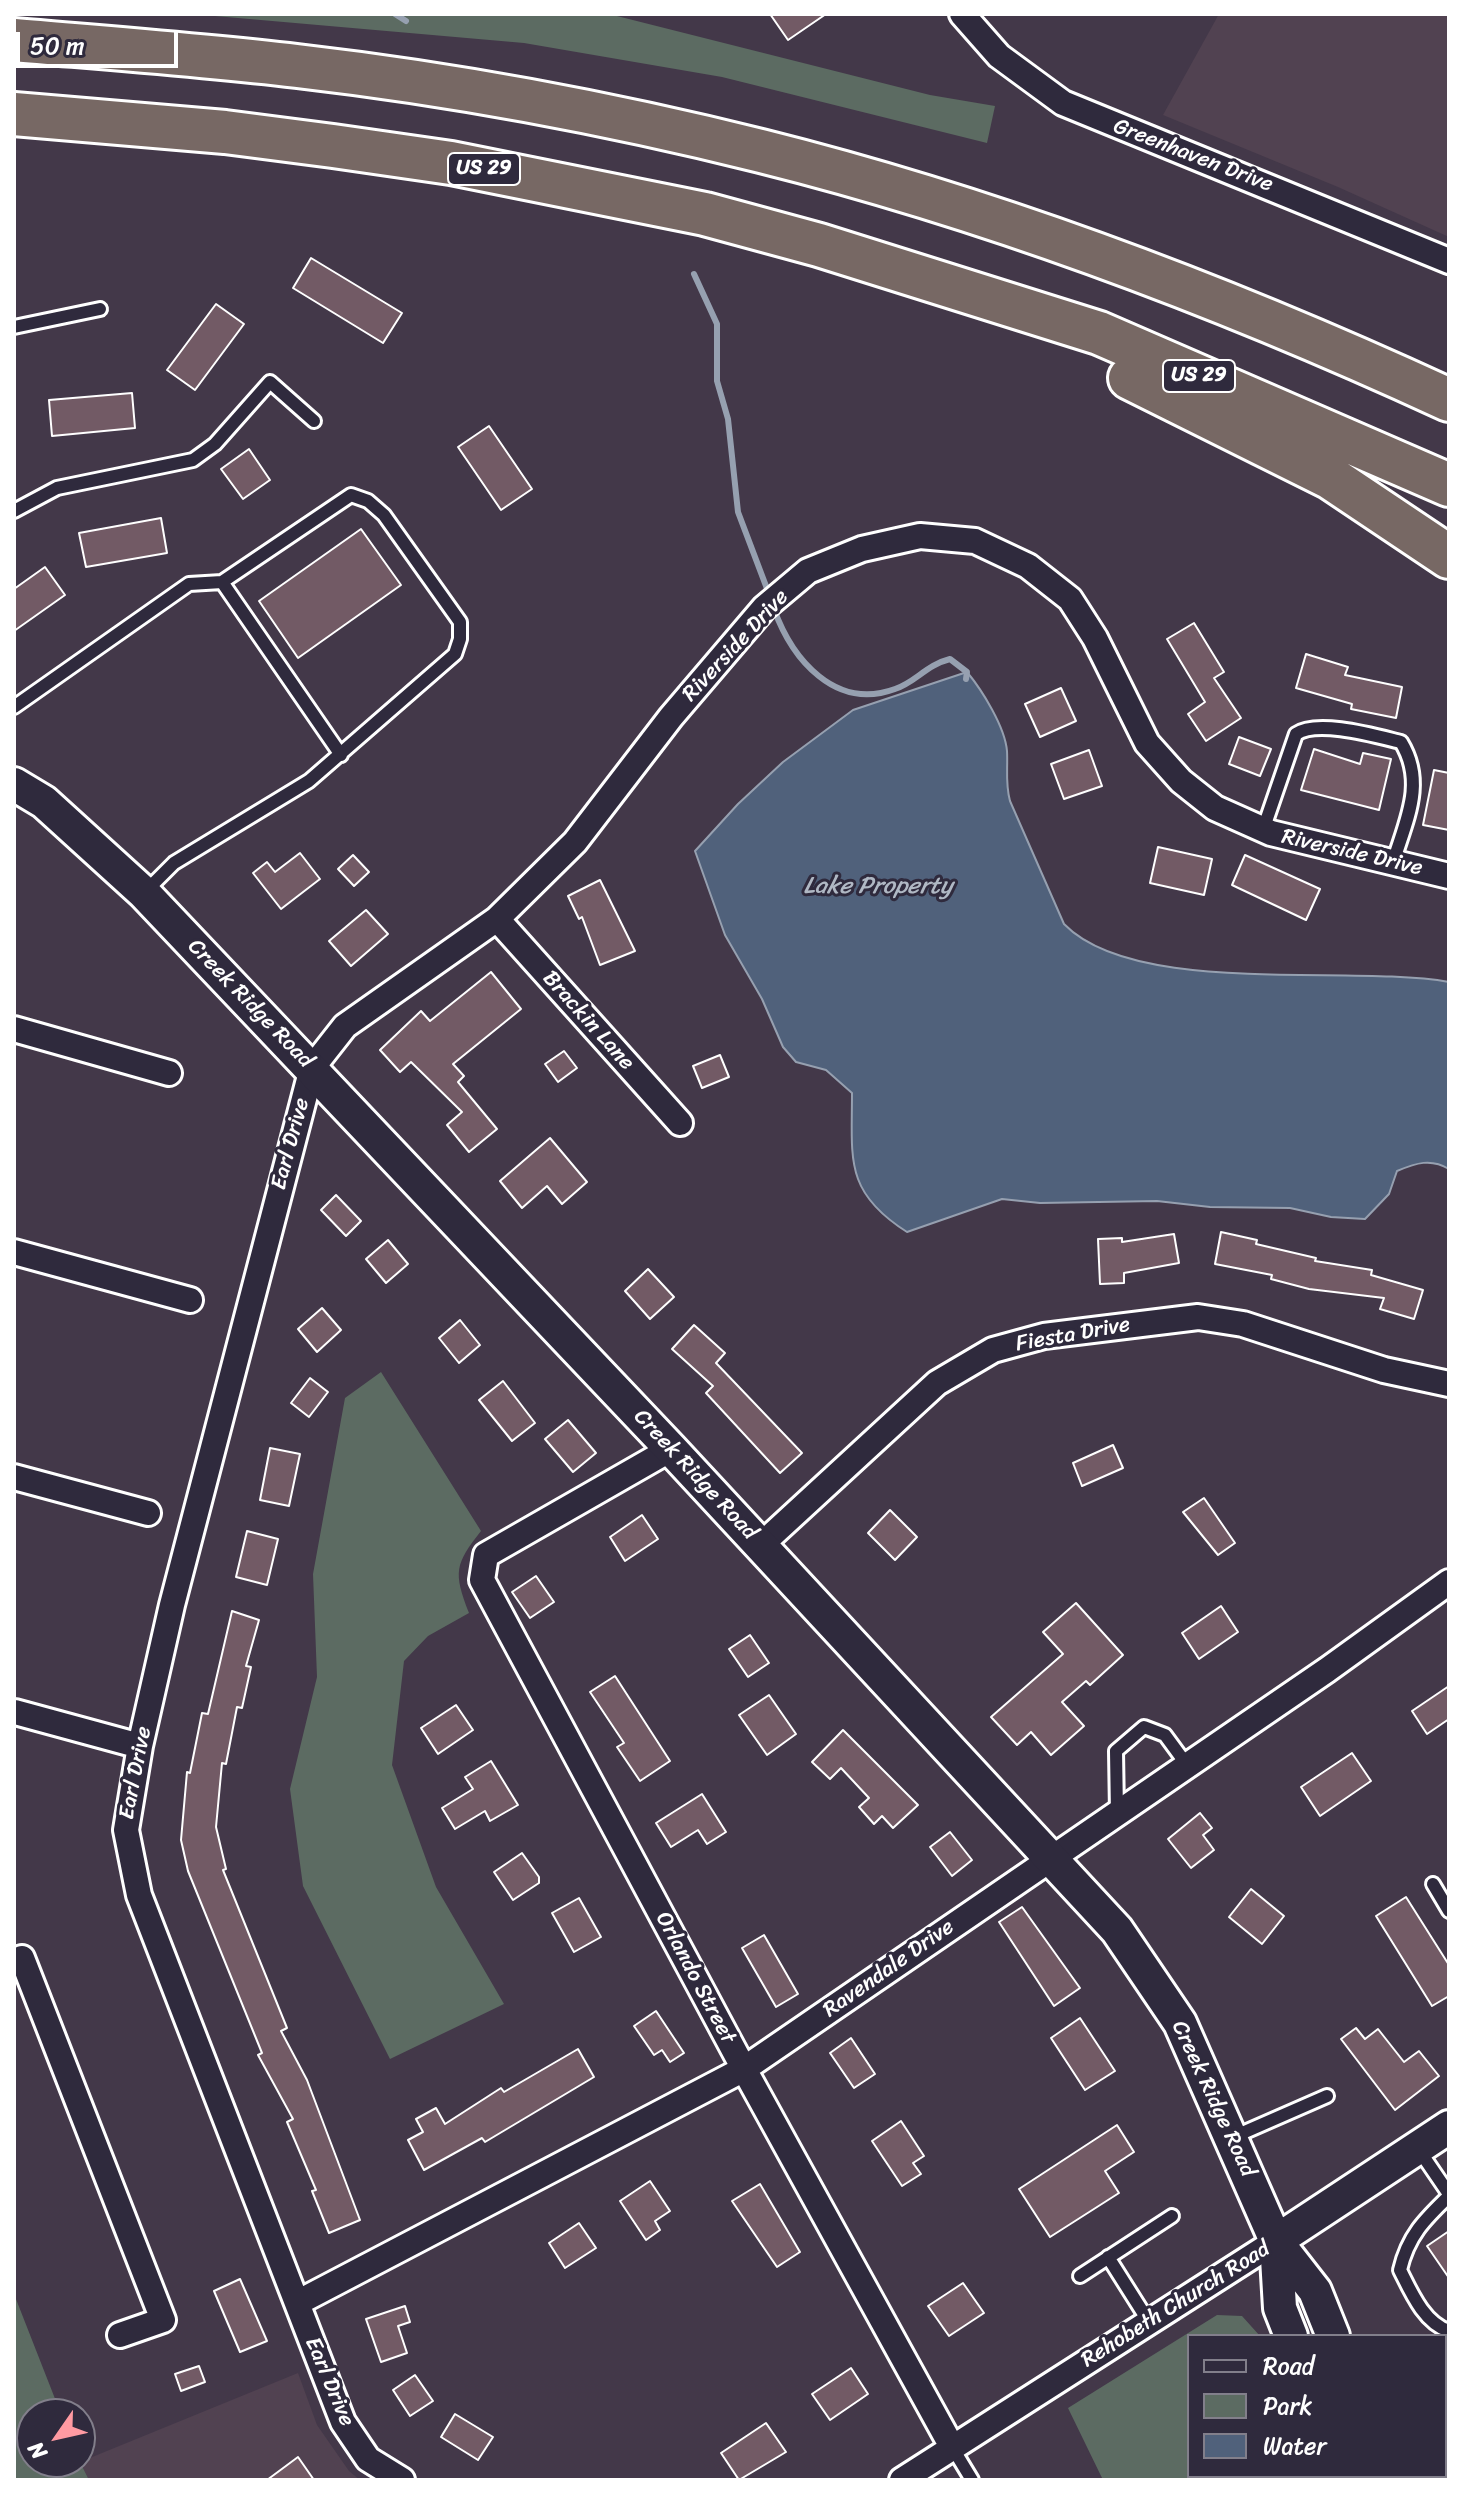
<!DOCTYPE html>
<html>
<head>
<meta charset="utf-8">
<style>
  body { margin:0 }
  #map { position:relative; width:1463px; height:2494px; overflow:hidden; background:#433849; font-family:Sriracha,sans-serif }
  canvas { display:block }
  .frame { position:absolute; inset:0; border:16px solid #fff; pointer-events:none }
  .legend { position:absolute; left:1187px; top:2334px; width:260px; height:144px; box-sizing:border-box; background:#2f2a3d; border:2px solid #827f8b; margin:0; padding:10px 14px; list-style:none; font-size:24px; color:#fff }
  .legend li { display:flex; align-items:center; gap:16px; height:40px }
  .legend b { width:40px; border:2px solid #827f8b }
  .north { position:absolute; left:16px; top:2398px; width:80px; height:80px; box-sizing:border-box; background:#2f2a3d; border:2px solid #827f8b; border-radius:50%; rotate:236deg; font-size:22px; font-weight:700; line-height:32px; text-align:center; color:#fff }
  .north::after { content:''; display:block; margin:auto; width:28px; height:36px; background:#ff9aa2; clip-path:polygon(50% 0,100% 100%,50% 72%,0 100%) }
  .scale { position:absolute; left:16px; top:32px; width:162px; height:36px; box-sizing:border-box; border:4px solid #fff; border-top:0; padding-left:10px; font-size:24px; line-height:28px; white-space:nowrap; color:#fff; -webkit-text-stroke:6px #2f2a3d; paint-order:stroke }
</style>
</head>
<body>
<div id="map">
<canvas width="1463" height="2494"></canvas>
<div class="frame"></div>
<ul class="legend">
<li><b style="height:10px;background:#2f2a3d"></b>Road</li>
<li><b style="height:22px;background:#5c6b62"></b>Park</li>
<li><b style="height:22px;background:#50617b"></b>Water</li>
</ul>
<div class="north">N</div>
<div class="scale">50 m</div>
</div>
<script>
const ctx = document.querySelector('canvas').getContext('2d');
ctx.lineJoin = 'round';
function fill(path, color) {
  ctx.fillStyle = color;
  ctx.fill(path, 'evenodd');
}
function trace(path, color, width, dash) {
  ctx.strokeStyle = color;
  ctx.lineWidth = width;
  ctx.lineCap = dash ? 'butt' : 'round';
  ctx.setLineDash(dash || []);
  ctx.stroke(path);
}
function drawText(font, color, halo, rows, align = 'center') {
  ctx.font = font + ' Sriracha,sans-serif';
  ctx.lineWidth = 6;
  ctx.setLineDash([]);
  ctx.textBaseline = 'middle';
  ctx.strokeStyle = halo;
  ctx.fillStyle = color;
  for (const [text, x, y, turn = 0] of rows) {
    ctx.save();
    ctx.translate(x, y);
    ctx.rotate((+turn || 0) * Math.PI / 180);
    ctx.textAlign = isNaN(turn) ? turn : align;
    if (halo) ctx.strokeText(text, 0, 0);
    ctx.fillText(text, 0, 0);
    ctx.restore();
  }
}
fill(new Path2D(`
  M 1219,14 L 1449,14 L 1449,237 L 1338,187 L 1163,115 Z
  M 298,2373 L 317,2425 L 349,2471 L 360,2480 L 89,2480 L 80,2462 Z`), '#514251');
fill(new Path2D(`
  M 192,14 L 609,14 L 930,95 L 995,106 L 987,143 L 722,77 L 524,43 Z
  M 381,1372 L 481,1531 C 455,1564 453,1572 469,1613 L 428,1636 L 404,1661 L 392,1765 L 436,1887 L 504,2004 L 390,2059 L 303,1886 L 290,1789 L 317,1677 L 313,1574 L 345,1398 Z
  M 14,2294 L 61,2414 L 32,2414 L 32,2462 L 80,2462 L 89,2480 L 14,2480 Z
  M 1217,2315 L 1242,2316 L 1260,2336 L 1189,2336 L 1189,2476 L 1317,2476 L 1319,2480 L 1103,2480 L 1068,2408 Z`), '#5c6b62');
const water = new Path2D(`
  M 967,672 C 982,690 1005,727 1007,751 C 1008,769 1005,783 1010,801 L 1064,924 C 1135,997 1349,964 1449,982 L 1449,1169 C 1431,1158 1416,1163 1397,1171 L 1389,1194 L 1365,1219 L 1331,1217 L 1290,1208 L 1210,1207 L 1157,1201 L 1040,1203 L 1002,1199 L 907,1232 C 844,1192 852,1159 852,1093 L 826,1070 L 796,1062 L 783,1047 L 762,999 L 725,935 L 695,851 L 738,804 L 783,762 L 853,710 Z`);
fill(water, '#50617b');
trace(water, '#96a0b0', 2);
trace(new Path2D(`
  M 395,14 L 406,21
  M 694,274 L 717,324 L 717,381 L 728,419 L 738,512 L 769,594
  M 774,609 C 792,659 835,711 895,689 C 916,682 926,665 950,659 L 967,672 L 966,679`), '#96a0b0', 6);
const building = new Path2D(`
  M 770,14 L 826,14 L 788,40 Z
  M 311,258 L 402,313 L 383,343 L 293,288 Z
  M 216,304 L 244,324 L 195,390 L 167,370 Z
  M 132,393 L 135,428 L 52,436 L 49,400 Z
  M 489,426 L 532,489 L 501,510 L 458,447 Z
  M 249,449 L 270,480 L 243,499 L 221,469 Z
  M 161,518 L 167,553 L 86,567 L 79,533 Z
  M 361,529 L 401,585 L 298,658 L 259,601 Z
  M 45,567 L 65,595 L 14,631 L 14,589 Z
  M 1194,623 L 1224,672 L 1214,678 L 1241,718 L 1206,741 L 1188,714 L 1205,702 L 1167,639 Z
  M 1306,654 L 1348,667 L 1345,675 L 1402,687 L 1396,718 L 1351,709 L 1352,704 L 1296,688 Z
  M 1061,688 L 1076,721 L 1040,737 L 1025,704 Z
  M 1239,737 L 1271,749 L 1260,776 L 1229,764 Z
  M 1314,749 L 1360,764 L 1363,753 L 1391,759 L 1379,810 L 1301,790 Z
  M 1089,750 L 1102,786 L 1064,799 L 1051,764 Z
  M 1434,770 L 1449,773 L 1449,830 L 1423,825 Z
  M 1158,847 L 1212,859 L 1204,895 L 1150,883 Z
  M 300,853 L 320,879 L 281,909 L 253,873 L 267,862 L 275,872 Z
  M 353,855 L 369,872 L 354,886 L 338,869 Z
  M 1245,855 L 1320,889 L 1306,920 L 1232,885 Z
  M 600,880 L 635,951 L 600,965 L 582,917 L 579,919 L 568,896 Z
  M 366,910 L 388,934 L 351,966 L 329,941 Z
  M 491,972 L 521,1009 L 453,1064 L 464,1076 L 458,1082 L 497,1129 L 469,1152 L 447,1125 L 462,1112 L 411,1062 L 400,1072 L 380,1050 L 421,1011 L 430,1021 Z
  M 564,1051 L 577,1068 L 558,1082 L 545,1064 Z
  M 720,1055 L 729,1077 L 702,1088 L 693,1066 Z
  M 550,1138 L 587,1182 L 562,1204 L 547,1186 L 522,1208 L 500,1181 Z
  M 336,1195 L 361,1221 L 346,1236 L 321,1210 Z
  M 1221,1232 L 1257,1240 L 1256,1244 L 1316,1258 L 1315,1261 L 1372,1270 L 1371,1275 L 1423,1290 L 1414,1319 L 1380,1309 L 1384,1298 L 1309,1289 L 1271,1279 L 1272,1275 L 1215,1264 Z
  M 1174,1234 L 1179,1263 L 1124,1273 L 1124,1283 L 1100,1284 L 1098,1239 L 1122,1238 L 1122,1242 Z
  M 388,1240 L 408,1264 L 386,1283 L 366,1259 Z
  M 648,1269 L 674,1297 L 650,1319 L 625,1291 Z
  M 322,1308 L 341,1330 L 317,1352 L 298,1329 Z
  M 460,1320 L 480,1345 L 459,1363 L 439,1338 Z
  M 694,1325 L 725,1353 L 716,1363 L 802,1453 L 780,1473 L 706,1393 L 713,1386 L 672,1349 Z
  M 310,1378 L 328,1392 L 309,1417 L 291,1403 Z
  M 503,1381 L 535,1423 L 512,1441 L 479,1400 Z
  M 568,1420 L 596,1453 L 573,1472 L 545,1439 Z
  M 1113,1445 L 1123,1468 L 1082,1486 L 1073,1463 Z
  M 270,1448 L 300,1454 L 289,1506 L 260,1500 Z
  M 1204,1498 L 1235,1543 L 1218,1555 L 1183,1512 Z
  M 890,1510 L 917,1537 L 895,1560 L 868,1533 Z
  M 642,1515 L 658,1539 L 625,1561 L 610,1537 Z
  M 247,1531 L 278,1539 L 267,1585 L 236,1577 Z
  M 536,1576 L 554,1602 L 530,1618 L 512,1592 Z
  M 1076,1603 L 1123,1655 L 1090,1685 L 1086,1681 L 1062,1702 L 1084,1726 L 1051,1755 L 1031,1732 L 1017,1745 L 991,1717 L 1063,1654 L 1043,1632 Z
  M 1221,1606 L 1238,1632 L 1199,1659 L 1182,1633 Z
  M 232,1611 L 259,1620 L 246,1666 L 251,1667 L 242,1708 L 237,1707 L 226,1764 L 222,1763 L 216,1827 L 226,1869 L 223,1870 L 287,2028 L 281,2031 L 307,2080 L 360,2220 L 329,2233 L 312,2191 L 316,2190 L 287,2122 L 293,2119 L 258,2055 L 262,2053 L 188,1871 L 181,1840 L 187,1772 L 190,1773 L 202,1713 L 208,1714 Z
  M 750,1635 L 769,1663 L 748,1677 L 729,1649 Z
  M 615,1676 L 670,1761 L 640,1781 L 617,1747 L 624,1743 L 590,1692 Z
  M 1449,1686 L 1449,1719 L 1427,1734 L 1412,1711 Z
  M 769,1695 L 796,1734 L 767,1755 L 739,1715 Z
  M 456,1705 L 473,1730 L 438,1754 L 421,1728 Z
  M 843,1730 L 918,1805 L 893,1828 L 882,1816 L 874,1824 L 859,1807 L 869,1798 L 841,1768 L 830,1779 L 812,1762 Z
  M 1352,1753 L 1371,1781 L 1320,1816 L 1301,1787 Z
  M 491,1761 L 518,1805 L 490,1821 L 485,1811 L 455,1829 L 442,1808 L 473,1789 L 465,1777 Z
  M 702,1794 L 726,1832 L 707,1844 L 698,1830 L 671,1847 L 656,1823 Z
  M 1200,1813 L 1212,1828 L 1203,1835 L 1214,1850 L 1191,1868 L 1168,1839 Z
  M 950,1832 L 972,1860 L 952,1876 L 930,1847 Z
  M 522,1853 L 539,1877 L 539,1883 L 513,1900 L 494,1872 Z
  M 1251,1889 L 1284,1916 L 1262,1944 L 1229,1917 Z
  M 1406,1897 L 1449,1965 L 1449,1996 L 1432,2006 L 1376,1916 Z
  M 579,1898 L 601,1937 L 574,1952 L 552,1913 Z
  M 1022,1907 L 1080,1988 L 1054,2006 L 999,1922 Z
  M 764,1935 L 798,1994 L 776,2007 L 742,1948 Z
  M 656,2011 L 684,2053 L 670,2062 L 662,2050 L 654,2055 L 634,2026 Z
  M 1080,2018 L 1115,2071 L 1085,2090 L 1051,2038 Z
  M 1356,2028 L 1365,2039 L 1378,2029 L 1404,2062 L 1419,2051 L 1439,2076 L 1395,2110 L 1341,2039 Z
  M 851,2038 L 875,2074 L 854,2088 L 830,2053 Z
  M 578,2049 L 594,2077 L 485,2142 L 482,2138 L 424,2170 L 408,2140 L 423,2132 L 416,2119 L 436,2108 L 445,2124 L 501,2088 L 504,2092 Z
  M 901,2121 L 924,2156 L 913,2163 L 921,2174 L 902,2186 L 872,2141 Z
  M 1117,2125 L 1134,2152 L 1105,2171 L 1119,2193 L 1050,2237 L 1019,2189 Z
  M 650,2181 L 670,2211 L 655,2221 L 660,2230 L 646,2240 L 620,2201 Z
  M 760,2184 L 800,2252 L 777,2267 L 732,2201 Z
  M 579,2223 L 596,2248 L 565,2268 L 549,2243 Z
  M 1449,2231 L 1449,2278 L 1427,2246 Z
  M 240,2279 L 267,2341 L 240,2352 L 214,2291 Z
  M 963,2283 L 984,2313 L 949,2336 L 928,2306 Z
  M 405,2306 L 410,2322 L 398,2326 L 407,2353 L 381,2362 L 366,2319 Z
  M 199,2366 L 205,2382 L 181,2391 L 175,2374 Z
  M 851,2368 L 868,2394 L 830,2420 L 812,2394 Z
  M 415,2375 L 433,2401 L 410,2416 L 393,2390 Z
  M 455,2414 L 493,2437 L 478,2460 L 441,2437 Z
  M 766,2423 L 786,2452 L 739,2480 L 721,2453 Z
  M 298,2457 L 314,2480 L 267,2480 Z`);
fill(building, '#725a65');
trace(building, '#fff', 2);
const lane = new Path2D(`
  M 14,327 L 100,309
  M 14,511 L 57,488 L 193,460 L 215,444 L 270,382 L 314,421
  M 222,582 L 341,755
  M 14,707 L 189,584 L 222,582 L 351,495 L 368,501 L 384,515 L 460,622 L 460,639 L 455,654 L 309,781 L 174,863 L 146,891
  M 1263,830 L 1296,734 C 1317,719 1376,736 1401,742 C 1426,783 1406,820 1393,863
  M 1117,1813 L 1116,1751 L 1144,1727 L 1165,1735 L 1187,1765
  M 1433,1884 L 1449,1911
  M 1231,2138 L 1327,2096
  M 1419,2150 L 1449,2194
  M 1449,2196 C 1424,2220 1408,2236 1400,2270 C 1411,2292 1424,2323 1449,2331
  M 1108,2257 L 1149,2322
  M 1080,2276 L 1172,2216
  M 952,2447 L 972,2480`);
const street = new Path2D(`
  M 962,14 L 999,56 L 1063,103 L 1449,261
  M 497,919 L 680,1123
  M 14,1029 L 169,1073
  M 14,1252 L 190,1300
  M 671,1449 L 486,1555 L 482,1580 L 744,2069 L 952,2447
  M 14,1477 L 148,1513
  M 761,1545 L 937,1383 L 993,1350 L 1044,1336 L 1198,1317 L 1243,1324 L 1384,1370 L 1449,1384
  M 15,1712 L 140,1746
  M 22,1958 L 163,2320 L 120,2335
  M 297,2303 L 744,2069 L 1327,1670 L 1449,1582
  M 402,2480 L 368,2459 L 343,2422 L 139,1895 L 126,1830 L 140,1746 L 172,1605 L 312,1068 L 345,1026 L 497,919 L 575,842 L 671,717 L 764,608 L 808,571 L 862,549 L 920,536 L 975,541 L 1028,566 L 1070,599 L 1095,638 L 1147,743 L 1181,781 L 1215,808 L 1271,833 L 1449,876
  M 902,2480 L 1276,2241`);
const secondary = new Path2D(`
  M 14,784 L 44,802 L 144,893 L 671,1449 L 1117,1930 L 1180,2023 L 1276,2241 L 1315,2291 L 1333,2336
  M 1276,2241 L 1449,2127
  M 1276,2241 L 1280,2308 L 1291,2336
  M 1346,2476 L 1347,2480
  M 1389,2476 L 1390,2480`);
const highway = new Path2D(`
  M 14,40 C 108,48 203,55 297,66 C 452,84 609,113 761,151 C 997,210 1228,298 1449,400
  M 14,114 L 225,132 L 333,146 L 451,163 L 705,214 L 819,245 L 1099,333 L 1449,485
  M 1130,378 L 1331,478 L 1449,557`);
trace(lane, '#fff', 18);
trace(street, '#fff', 30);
trace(secondary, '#fff', 38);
trace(highway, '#fff', 48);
trace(lane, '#2f2a3d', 12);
trace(street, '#2f2a3d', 24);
trace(secondary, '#2f2a3d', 32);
trace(highway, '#776864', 42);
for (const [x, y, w] of [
  [484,169,72],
  [1199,376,72]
]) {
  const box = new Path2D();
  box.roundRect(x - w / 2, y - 16, w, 32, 6);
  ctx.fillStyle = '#2f2a3d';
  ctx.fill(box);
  trace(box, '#fff', 2);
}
drawText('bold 20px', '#fff', null, [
  ["US 29",484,169],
  ["US 29",1199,376]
]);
drawText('22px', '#fff', '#2f2a3d', [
  ["Greenhaven Drive",1193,156,21],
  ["Riverside Drive",736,646,-47],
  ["Riverside Drive",1352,853,13],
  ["Creek Ridge Road",250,1004,46],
  ["Brackin Lane",588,1021,48],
  ["Earl Drive",291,1144,-75],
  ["Fiesta Drive",1073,1335,-10],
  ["Creek Ridge Road",695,1475,47],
  ["Earl Drive",136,1773,-79],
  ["Ravendale Drive",889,1969,-35],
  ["Orlando Street",695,1978,62],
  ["Creek Ridge Road",1213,2099,65],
  ["Rehobeth Church Road",1176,2305,-32],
  ["Earl Drive",329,2382,67]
]);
drawText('italic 24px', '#b0b8c4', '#2f2a3d', [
  ["Lake Property",878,887]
]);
</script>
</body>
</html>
